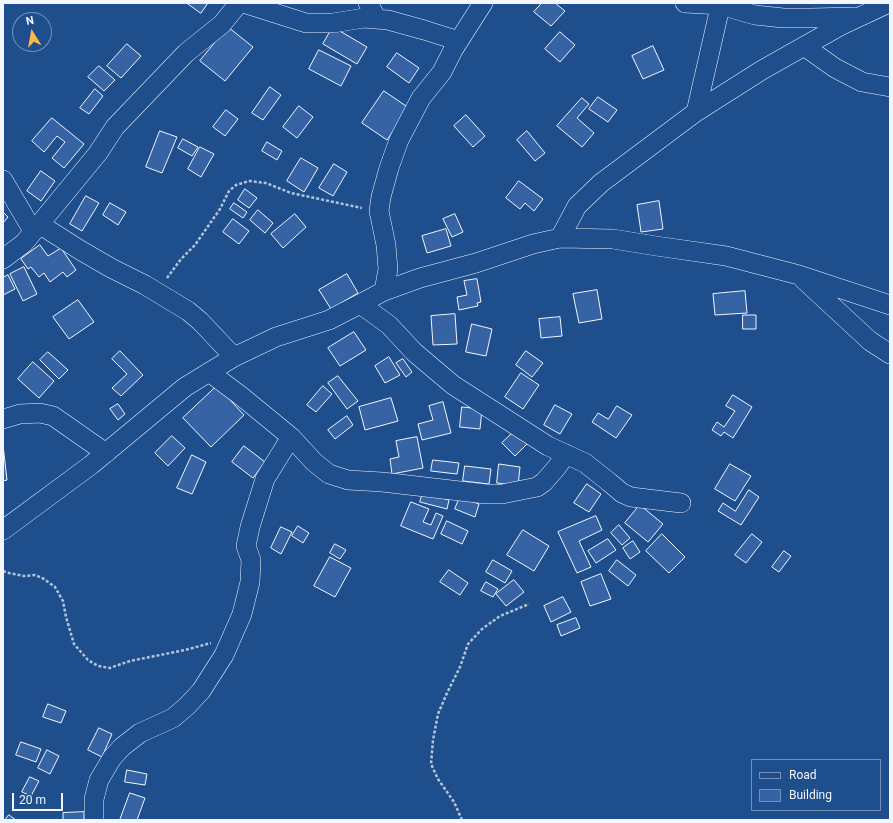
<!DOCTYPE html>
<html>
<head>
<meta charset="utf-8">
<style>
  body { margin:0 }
  #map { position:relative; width:893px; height:823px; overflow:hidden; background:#1f4e8c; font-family:Roboto,sans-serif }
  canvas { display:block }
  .frame { position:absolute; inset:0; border:4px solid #f2f6ff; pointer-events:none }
  .legend { position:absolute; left:751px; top:759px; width:130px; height:52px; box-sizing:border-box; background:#1f4e8c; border:1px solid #7391ba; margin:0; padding:5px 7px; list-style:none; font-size:12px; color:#f2f6ff }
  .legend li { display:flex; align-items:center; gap:8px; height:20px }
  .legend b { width:20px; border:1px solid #7391ba }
  .north { position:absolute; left:12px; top:12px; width:40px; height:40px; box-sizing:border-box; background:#1f4e8c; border:1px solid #7391ba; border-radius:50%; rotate:349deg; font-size:11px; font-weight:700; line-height:16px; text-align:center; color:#f2f6ff }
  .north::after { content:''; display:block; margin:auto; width:14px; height:18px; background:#ffb74d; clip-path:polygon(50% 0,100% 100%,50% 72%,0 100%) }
  .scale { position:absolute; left:12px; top:793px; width:51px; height:18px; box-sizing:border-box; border:2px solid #f2f6ff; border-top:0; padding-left:5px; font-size:12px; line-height:14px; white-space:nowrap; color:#f2f6ff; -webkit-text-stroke:3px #1f4e8c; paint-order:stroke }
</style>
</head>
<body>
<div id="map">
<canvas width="893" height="823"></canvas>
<div class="frame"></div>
<ul class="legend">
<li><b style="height:5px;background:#1f4e8c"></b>Road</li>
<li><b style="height:11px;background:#3563a3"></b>Building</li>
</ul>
<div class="north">N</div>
<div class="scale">20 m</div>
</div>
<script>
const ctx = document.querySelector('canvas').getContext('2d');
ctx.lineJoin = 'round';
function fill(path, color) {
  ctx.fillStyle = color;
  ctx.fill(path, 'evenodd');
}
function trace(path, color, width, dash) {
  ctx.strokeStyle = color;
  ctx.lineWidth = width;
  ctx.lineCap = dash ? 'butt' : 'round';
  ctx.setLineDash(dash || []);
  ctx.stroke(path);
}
const building = new Path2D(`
  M 187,3 L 208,3 L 201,13 Z
  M 542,3 L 555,3 L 565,11 L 551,26 L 534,12 Z
  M 228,27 L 253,47 L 225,81 L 200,61 Z
  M 333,27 L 367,47 L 357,64 L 323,44 Z
  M 560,32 L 575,45 L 560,62 L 545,49 Z
  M 127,44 L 141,56 L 121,78 L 107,66 Z
  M 653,46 L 664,70 L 643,79 L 632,56 Z
  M 319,50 L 351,66 L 341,86 L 309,69 Z
  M 397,53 L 419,68 L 409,83 L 387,67 Z
  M 99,66 L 115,80 L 104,91 L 88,77 Z
  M 270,87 L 281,95 L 263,120 L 252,113 Z
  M 95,89 L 103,96 L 89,114 L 80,108 Z
  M 384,91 L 409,108 L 387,140 L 362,123 Z
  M 598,97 L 617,110 L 608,122 L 589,109 Z
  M 582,98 L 589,104 L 577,118 L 594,133 L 582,147 L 557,126 Z
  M 299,106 L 313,117 L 297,138 L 283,127 Z
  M 226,110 L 238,119 L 225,136 L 213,127 Z
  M 466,115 L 485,136 L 473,147 L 454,126 Z
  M 52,118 L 84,144 L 64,168 L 52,158 L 65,142 L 57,136 L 44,152 L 32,141 Z
  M 160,131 L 177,137 L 162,173 L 146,167 Z
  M 527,131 L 545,153 L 535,161 L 517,140 Z
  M 183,139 L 198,147 L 192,156 L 178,148 Z
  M 267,142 L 282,151 L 277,160 L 262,151 Z
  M 200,147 L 214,154 L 201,177 L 188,169 Z
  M 301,158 L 318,168 L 304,192 L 287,181 Z
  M 334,164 L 347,172 L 333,196 L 319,188 Z
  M 41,171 L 55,181 L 41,201 L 27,191 Z
  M 519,181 L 543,199 L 534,211 L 525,203 L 520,209 L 506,198 Z
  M 245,189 L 257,198 L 249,208 L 238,200 Z
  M 86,196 L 99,203 L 82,231 L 70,224 Z
  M 659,201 L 663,229 L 641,232 L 637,205 Z
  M 110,203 L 126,212 L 118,225 L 103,215 Z
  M 234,203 L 247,212 L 243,218 L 230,209 Z
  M 258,210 L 273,223 L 265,233 L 250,220 Z
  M 3,212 L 8,217 L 3,223 Z
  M 295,214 L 306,227 L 283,248 L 271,234 Z
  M 455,214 L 463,232 L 452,237 L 443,219 Z
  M 233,219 L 249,231 L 239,244 L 223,232 Z
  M 446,229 L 451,246 L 427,253 L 422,236 Z
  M 40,245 L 48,256 L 61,248 L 76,270 L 67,277 L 63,272 L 50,282 L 44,273 L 39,277 L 31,267 L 28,269 L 21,259 Z
  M 24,267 L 37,294 L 23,301 L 10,274 Z
  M 347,274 L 358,293 L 331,309 L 319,290 Z
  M 8,275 L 15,289 L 3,295 L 3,278 Z
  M 477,279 L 481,302 L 477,303 L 478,306 L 459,310 L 457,297 L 467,295 L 464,281 Z
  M 597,290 L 602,319 L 579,323 L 573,294 Z
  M 745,291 L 747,313 L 715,315 L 713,294 Z
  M 78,300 L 94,322 L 69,339 L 53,317 Z
  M 455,314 L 457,344 L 433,345 L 431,316 Z
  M 743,315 L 756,315 L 756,329 L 743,329 Z
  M 560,317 L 562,336 L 541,338 L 539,319 Z
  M 472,324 L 492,329 L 486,356 L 466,352 Z
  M 354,332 L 366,350 L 340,366 L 328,348 Z
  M 120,351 L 143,375 L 121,396 L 112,388 L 127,374 L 112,359 Z
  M 526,351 L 543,363 L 532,377 L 516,365 Z
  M 48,352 L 68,370 L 59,379 L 40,360 Z
  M 389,357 L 400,375 L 385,383 L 375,366 Z
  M 403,359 L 412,372 L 406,377 L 396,363 Z
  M 33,362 L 54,381 L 39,398 L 18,379 Z
  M 521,373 L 539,385 L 523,409 L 505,397 Z
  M 338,376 L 358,401 L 347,409 L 328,383 Z
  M 217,386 L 244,415 L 211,447 L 183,418 Z
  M 323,386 L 332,394 L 316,412 L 307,405 Z
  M 733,395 L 752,407 L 733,438 L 724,432 L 721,436 L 712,430 L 717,422 L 724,427 L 735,411 L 726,406 Z
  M 391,398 L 398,421 L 365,430 L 359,407 Z
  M 443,402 L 451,433 L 422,440 L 418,424 L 433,420 L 429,406 Z
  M 118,404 L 125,414 L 118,420 L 110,409 Z
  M 555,405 L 572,414 L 560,434 L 544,425 Z
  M 617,406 L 632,415 L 616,438 L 592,422 L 598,413 L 608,419 Z
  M 462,407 L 482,409 L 480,429 L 460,427 Z
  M 347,416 L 353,425 L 335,439 L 328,430 Z
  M 518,428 L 531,440 L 515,456 L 502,443 Z
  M 172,436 L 185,448 L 168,466 L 155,453 Z
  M 417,437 L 423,468 L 392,474 L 390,459 L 399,457 L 396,441 Z
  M 3,445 L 7,480 L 3,481 Z
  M 244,446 L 265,462 L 253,478 L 232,462 Z
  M 192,455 L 206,462 L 192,494 L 177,488 Z
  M 433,460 L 459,463 L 457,474 L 431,471 Z
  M 499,464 L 520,467 L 518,486 L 497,483 Z
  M 730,464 L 751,476 L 735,501 L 715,489 Z
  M 465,466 L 491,469 L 489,484 L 463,481 Z
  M 587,484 L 601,494 L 589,512 L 574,503 Z
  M 749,490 L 759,497 L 741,525 L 718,511 L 723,503 L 735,511 Z
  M 423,493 L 449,500 L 447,509 L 420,502 Z
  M 460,497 L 479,504 L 475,517 L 455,509 Z
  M 411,502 L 429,509 L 423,522 L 431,525 L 436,513 L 443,516 L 433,539 L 401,526 Z
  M 640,505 L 663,524 L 648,542 L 625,523 Z
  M 596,516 L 602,530 L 579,541 L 591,567 L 577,573 L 558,532 Z
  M 447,521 L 468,531 L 462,544 L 441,534 Z
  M 619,525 L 630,538 L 622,545 L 611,533 Z
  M 298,526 L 309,533 L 303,543 L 292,536 Z
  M 281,527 L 292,532 L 281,554 L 271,548 Z
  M 523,530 L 549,546 L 534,571 L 507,555 Z
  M 662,534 L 685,557 L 669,573 L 646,551 Z
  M 752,534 L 762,542 L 746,563 L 735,555 Z
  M 608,539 L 616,550 L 596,563 L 588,551 Z
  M 633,541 L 640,552 L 630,559 L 623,548 Z
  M 335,544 L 346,550 L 340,559 L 330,553 Z
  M 784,551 L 791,556 L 779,572 L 772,567 Z
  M 330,557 L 351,568 L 335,597 L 314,586 Z
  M 493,560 L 512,571 L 505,583 L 486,572 Z
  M 617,560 L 636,575 L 628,586 L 609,571 Z
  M 449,570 L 468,583 L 460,595 L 440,582 Z
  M 601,574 L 611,599 L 590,606 L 581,582 Z
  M 514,580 L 524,592 L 506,606 L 496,594 Z
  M 486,582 L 498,589 L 493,597 L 481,591 Z
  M 563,597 L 571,612 L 551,622 L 544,606 Z
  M 576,618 L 580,628 L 561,636 L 557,625 Z
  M 48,704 L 66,711 L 61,723 L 43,717 Z
  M 99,728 L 112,734 L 102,757 L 88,750 Z
  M 21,742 L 41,749 L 36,762 L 16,755 Z
  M 47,750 L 59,756 L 50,774 L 38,768 Z
  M 127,770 L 147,774 L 145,785 L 125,782 Z
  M 30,777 L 39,781 L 31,796 L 22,792 Z
  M 130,793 L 145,798 L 137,820 L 120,820 Z
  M 84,812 L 84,820 L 63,820 L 63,813 Z
  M 9,815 L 16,820 L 5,820 Z`);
fill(building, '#3563a3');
trace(building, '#f2f6ff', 1);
const minor = new Path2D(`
  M 243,3 L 306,23 L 333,23 L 364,18 L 388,20 L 424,30 L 459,41
  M 368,3 L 377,19
  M 685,3 L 720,5 L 755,15 L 783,18 L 812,18 L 852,17
  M 804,46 L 835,68 L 862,82 L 890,87
  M 696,112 L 721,3
  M 3,180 L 33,231
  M 39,224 L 80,250 L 111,268 L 145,285 L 188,311 L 200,321 L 234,357
  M 560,238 L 577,206 L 601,183 L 696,112 L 762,70 L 840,26 L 889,3
  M 3,259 L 24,243 L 98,153 L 115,127 L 186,53 L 222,24 L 239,3
  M 803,279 L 870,341 L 890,354
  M 384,291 L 388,269 L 386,245 L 379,211 L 381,197 L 389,168 L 399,140 L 421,98 L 442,72 L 453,50 L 483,3
  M 360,304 L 389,325 L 414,352 L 453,385 L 548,446 L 585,463 L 609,482 L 622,493 L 631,497 L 681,503
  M 209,372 L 241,396 L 291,437 L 314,462 L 329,474 L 348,480 L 382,482 L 486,494 L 502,494 L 537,487 L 544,482 L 557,467 L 566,454
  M 3,419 L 20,414 L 40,413 L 53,416 L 106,453
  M 3,530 L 91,465 L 185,387 L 234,357 L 276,337 L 329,320 L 360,304 L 384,291 L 420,278 L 476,263 L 533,244 L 560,238 L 613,239 L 656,246 L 726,256 L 799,275 L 890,305
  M 94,820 L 94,799 L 99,780 L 112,758 L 122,747 L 140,733 L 173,718 L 187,706 L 201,691 L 224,655 L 242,614 L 250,582 L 251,560 L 246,546 L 250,527 L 265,479 L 291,437`);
trace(minor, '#f2f6ff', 20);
trace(new Path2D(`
  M 167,278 L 181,259 L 195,245 L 220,209 L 229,191 L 236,185 L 249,181 L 266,183 L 291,193 L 362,208
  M 3,571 L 9,573 L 24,576 L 35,575 L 44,579 L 55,587 L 63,601 L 66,617 L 74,644 L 88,660 L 98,666 L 110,668 L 130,661 L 185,650 L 211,643
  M 462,820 L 454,802 L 438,779 L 431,764 L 433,740 L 438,714 L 447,693 L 460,667 L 468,644 L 482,629 L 500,616 L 529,604`), '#b3c4dc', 2.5, [3, 2]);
trace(minor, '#1f4e8c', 19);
</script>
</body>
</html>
